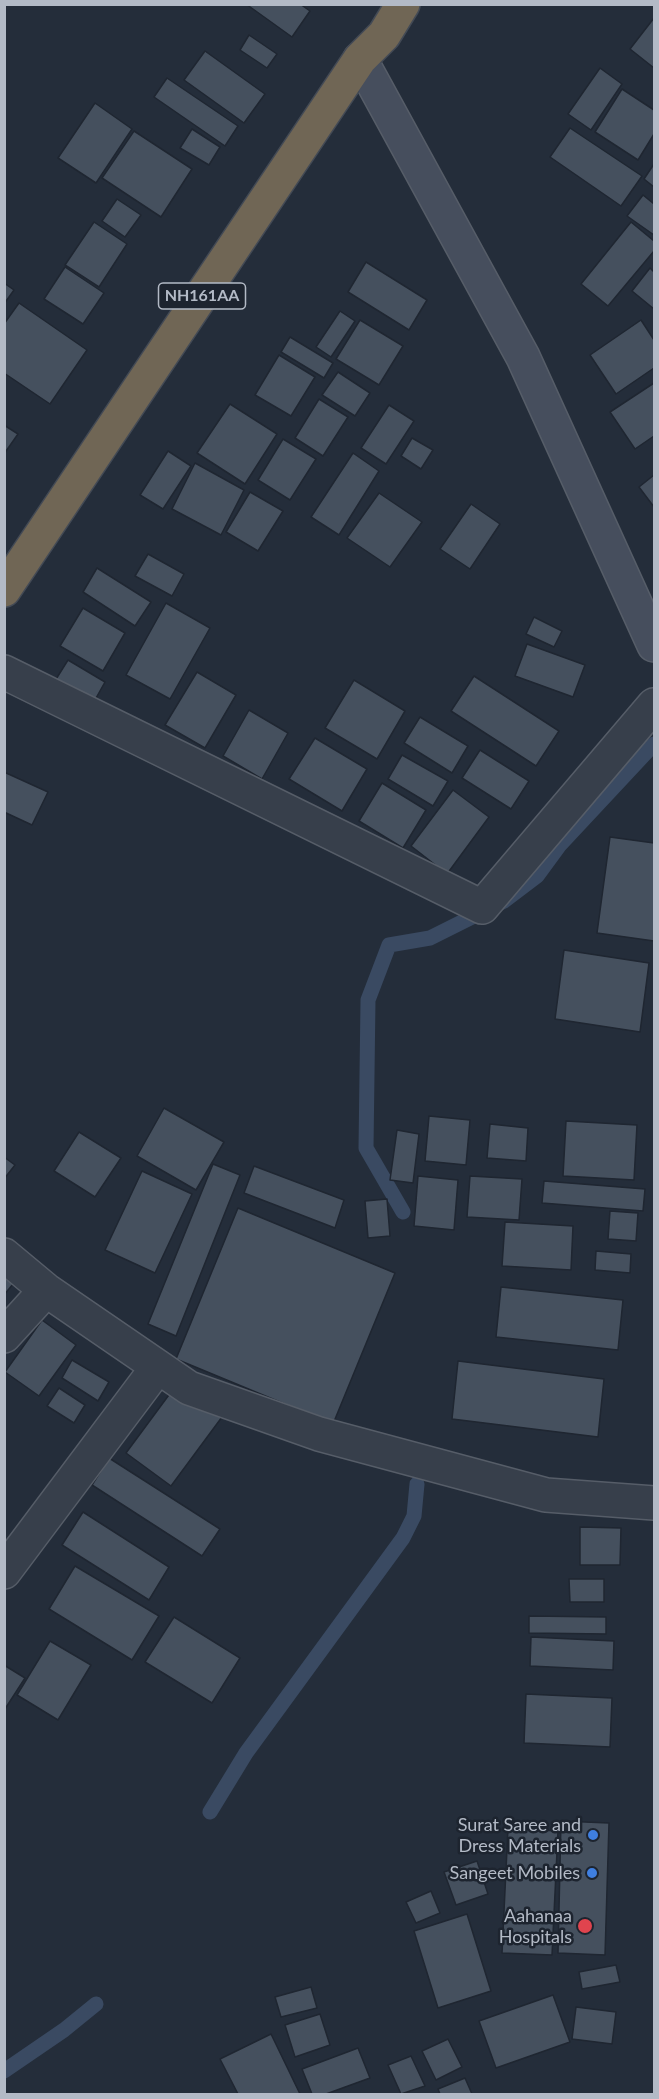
<!DOCTYPE html>
<html>
<head>
<meta charset="utf-8">
<style>
  body { margin:0 }
  #map { position:relative; width:659px; height:2099px; overflow:hidden; background:#242d3a; font-family:Lato,sans-serif }
  canvas { display:block }
  .frame { position:absolute; inset:0; border:6px solid #b3bac6; pointer-events:none }
</style>
</head>
<body>
<div id="map">
<canvas width="659" height="2099"></canvas>
<div class="frame"></div>
</div>
<script>
const ctx = document.querySelector('canvas').getContext('2d');
ctx.lineJoin = 'round';
function trace(path, color, width, dash) {
  ctx.strokeStyle = color;
  ctx.lineWidth = width;
  ctx.lineCap = dash ? 'butt' : 'round';
  ctx.setLineDash(dash || []);
  ctx.stroke(path);
}
function fill(path, color) {
  ctx.fillStyle = color;
  ctx.fill(path, 'evenodd');
}
function drawText(font, color, halo, rows, align = 'center') {
  ctx.font = font + ' Lato,sans-serif';
  ctx.lineWidth = 5;
  ctx.setLineDash([]);
  ctx.textBaseline = 'middle';
  ctx.strokeStyle = halo;
  ctx.fillStyle = color;
  for (const [text, x, y, turn = 0] of rows) {
    ctx.save();
    ctx.translate(x, y);
    ctx.rotate((+turn || 0) * Math.PI / 180);
    ctx.textAlign = isNaN(turn) ? turn : align;
    if (halo) ctx.strokeText(text, 0, 0);
    ctx.fillText(text, 0, 0);
    ctx.restore();
  }
}
trace(new Path2D(`
  M 403,1212 L 366,1148 L 368,1000 L 389,945 L 430,938 L 504,901 L 537,876 L 559,846 L 654,744
  M 210,1812 L 246,1753 L 403,1538 L 414,1516 L 417,1484
  M 4,2071 L 64,2030 L 96,2004`), '#3a4a62', 15);
const building = new Path2D(`
  M 246,4 L 300,4 L 310,11 L 292,37 Z
  M 654,18 L 654,68 L 630,49 Z
  M 249,35 L 277,54 L 267,68 L 240,50 Z
  M 205,51 L 265,94 L 244,123 L 184,80 Z
  M 600,68 L 622,84 L 591,130 L 568,114 Z
  M 167,78 L 238,126 L 225,146 L 154,97 Z
  M 622,89 L 654,110 L 654,134 L 638,160 L 595,132 Z
  M 95,103 L 132,129 L 96,183 L 58,158 Z
  M 570,128 L 642,176 L 621,206 L 550,157 Z
  M 192,129 L 220,147 L 209,165 L 180,148 Z
  M 134,131 L 192,169 L 161,217 L 102,178 Z
  M 654,164 L 654,187 L 644,179 Z
  M 643,195 L 654,204 L 654,235 L 627,216 Z
  M 117,199 L 141,215 L 125,237 L 102,221 Z
  M 94,222 L 127,244 L 99,287 L 65,265 Z
  M 631,222 L 654,241 L 654,251 L 608,306 L 581,284 Z
  M 366,262 L 427,300 L 409,330 L 348,292 Z
  M 65,267 L 104,293 L 83,324 L 44,299 Z
  M 650,268 L 654,272 L 654,309 L 632,291 Z
  M 4,283 L 14,290 L 4,304 Z
  M 19,303 L 87,350 L 50,404 L 4,373 L 4,324 Z
  M 340,311 L 355,321 L 331,357 L 316,347 Z
  M 360,320 L 403,346 L 379,385 L 336,359 Z
  M 641,320 L 654,340 L 654,368 L 616,394 L 590,355 Z
  M 290,337 L 333,363 L 324,378 L 281,352 Z
  M 279,355 L 315,377 L 291,416 L 255,395 Z
  M 338,372 L 370,393 L 355,416 L 322,395 Z
  M 654,383 L 654,436 L 635,449 L 610,412 Z
  M 319,399 L 348,417 L 323,456 L 295,438 Z
  M 230,404 L 277,434 L 245,484 L 197,453 Z
  M 389,405 L 414,421 L 386,464 L 361,448 Z
  M 4,425 L 18,434 L 4,454 Z
  M 412,438 L 433,450 L 421,469 L 401,456 Z
  M 283,439 L 316,459 L 290,500 L 258,480 Z
  M 168,451 L 191,466 L 163,509 L 140,495 Z
  M 353,453 L 379,471 L 339,535 L 311,517 Z
  M 195,463 L 244,490 L 221,535 L 172,509 Z
  M 654,475 L 654,507 L 639,487 Z
  M 250,492 L 283,511 L 258,551 L 226,532 Z
  M 379,493 L 422,522 L 390,567 L 347,538 Z
  M 471,504 L 500,524 L 470,569 L 440,549 Z
  M 148,554 L 184,574 L 172,596 L 135,576 Z
  M 97,568 L 151,602 L 135,626 L 83,592 Z
  M 166,603 L 210,628 L 170,699 L 126,675 Z
  M 83,608 L 125,633 L 103,671 L 60,646 Z
  M 534,617 L 562,631 L 554,647 L 526,634 Z
  M 527,644 L 585,665 L 573,697 L 515,676 Z
  M 68,660 L 105,682 L 91,707 L 53,684 Z
  M 197,672 L 236,695 L 205,748 L 165,725 Z
  M 474,676 L 559,731 L 536,766 L 451,711 Z
  M 354,680 L 405,711 L 377,759 L 325,728 Z
  M 249,710 L 288,733 L 262,779 L 223,756 Z
  M 420,717 L 468,746 L 452,773 L 404,743 Z
  M 315,738 L 367,769 L 342,811 L 289,779 Z
  M 480,750 L 529,781 L 511,809 L 462,778 Z
  M 402,755 L 448,781 L 433,806 L 388,779 Z
  M 4,772 L 48,792 L 32,825 L 4,812 Z
  M 382,783 L 426,810 L 403,848 L 359,821 Z
  M 453,790 L 489,817 L 447,874 L 411,846 Z
  M 610,837 L 654,843 L 654,941 L 597,933 Z
  M 564,950 L 649,963 L 640,1032 L 555,1019 Z
  M 164,1108 L 224,1142 L 196,1190 L 137,1156 Z
  M 429,1116 L 470,1120 L 466,1165 L 425,1161 Z
  M 566,1121 L 637,1125 L 634,1180 L 563,1176 Z
  M 490,1124 L 528,1128 L 526,1161 L 487,1158 Z
  M 397,1130 L 419,1134 L 413,1183 L 390,1180 Z
  M 79,1132 L 121,1158 L 95,1197 L 54,1171 Z
  M 4,1157 L 15,1165 L 4,1179 Z
  M 213,1164 L 240,1175 L 176,1336 L 148,1324 Z
  M 254,1166 L 344,1200 L 335,1228 L 244,1193 Z
  M 142,1171 L 192,1194 L 155,1273 L 105,1250 Z
  M 418,1176 L 458,1180 L 454,1230 L 414,1226 Z
  M 470,1176 L 522,1179 L 519,1220 L 467,1217 Z
  M 544,1181 L 645,1189 L 643,1211 L 542,1203 Z
  M 387,1199 L 390,1236 L 368,1238 L 365,1201 Z
  M 238,1208 L 395,1273 L 333,1424 L 176,1359 Z
  M 610,1211 L 638,1213 L 636,1241 L 608,1239 Z
  M 505,1222 L 573,1226 L 571,1270 L 502,1266 Z
  M 596,1251 L 631,1254 L 630,1273 L 595,1270 Z
  M 4,1277 L 13,1284 L 4,1295 Z
  M 501,1287 L 623,1300 L 618,1350 L 496,1337 Z
  M 42,1320 L 76,1345 L 39,1396 L 5,1372 Z
  M 72,1360 L 109,1382 L 98,1401 L 62,1378 Z
  M 458,1361 L 604,1379 L 598,1437 L 452,1419 Z
  M 177,1384 L 222,1417 L 171,1486 L 126,1453 Z
  M 59,1388 L 85,1405 L 74,1423 L 47,1406 Z
  M 109,1458 L 220,1529 L 202,1556 L 92,1485 Z
  M 83,1512 L 169,1567 L 149,1600 L 62,1545 Z
  M 580,1527 L 621,1528 L 620,1565 L 580,1565 Z
  M 75,1566 L 159,1616 L 132,1660 L 49,1609 Z
  M 569,1579 L 604,1579 L 604,1602 L 570,1602 Z
  M 529,1616 L 606,1617 L 606,1634 L 529,1633 Z
  M 174,1617 L 240,1658 L 212,1703 L 145,1662 Z
  M 531,1637 L 614,1641 L 613,1670 L 530,1666 Z
  M 50,1641 L 91,1665 L 58,1720 L 17,1695 Z
  M 4,1665 L 25,1678 L 5,1709 L 4,1708 Z
  M 526,1694 L 612,1698 L 610,1747 L 524,1743 Z
  M 561,1821 L 609,1823 L 605,1955 L 558,1953 Z
  M 508,1828 L 558,1831 L 552,1955 L 502,1953 Z
  M 477,1861 L 488,1894 L 456,1905 L 444,1872 Z
  M 431,1891 L 440,1913 L 416,1923 L 406,1902 Z
  M 467,1914 L 491,1991 L 438,2008 L 414,1931 Z
  M 616,1965 L 620,1982 L 582,1989 L 579,1972 Z
  M 311,1987 L 317,2008 L 281,2017 L 275,1997 Z
  M 553,1995 L 570,2042 L 496,2068 L 479,2021 Z
  M 576,2007 L 616,2012 L 612,2044 L 572,2039 Z
  M 320,2014 L 330,2045 L 295,2057 L 285,2025 Z
  M 271,2034 L 300,2094 L 238,2094 L 220,2059 Z
  M 448,2039 L 462,2067 L 436,2080 L 422,2051 Z
  M 358,2048 L 370,2078 L 326,2094 L 312,2094 L 302,2069 Z
  M 411,2056 L 425,2086 L 401,2094 L 388,2065 Z
  M 465,2078 L 472,2094 L 440,2094 L 438,2089 Z`);
fill(building, '#45505e');
trace(building, '#1f2631', 1.5);
const street = new Path2D(`
  M 4,672 L 482,907 L 654,705
  M 4,1255 L 46,1290 L 189,1388 L 319,1434 L 546,1495 L 654,1503
  M 4,1336 L 46,1290
  M 4,1572 L 157,1368`);
const secondary = new Path2D(`
  M 360,59 L 523,357 L 654,645`);
const highway = new Path2D(`
  M 4,590 L 360,59 L 384,35 L 403,4`);
trace(street, '#565d68', 36);
trace(secondary, '#565d68', 36);
trace(highway, '#434a55', 36);
trace(street, '#373f4b', 33);
trace(secondary, '#464e5d', 33);
trace(highway, '#706655', 33);
for (const [x, y, r, color] of [
  [593,1835,6,"#3f7fe0"],
  [592,1873,6,"#3f7fe0"],
  [585,1926,8,"#e0444e"]
]) {
  const dot = new Path2D();
  dot.arc(x, y, r, 0, 2 * Math.PI);
  ctx.fillStyle = color;
  ctx.fill(dot);
  trace(dot, '#1d242f', 2);
}
for (const [x, y, w] of [
  [202,296,87]
]) {
  const box = new Path2D();
  box.roundRect(x - w / 2, y - 13, w, 26, 4.5);
  ctx.fillStyle = '#1d242f';
  ctx.fill(box);
  trace(box, '#b3bac6', 1.5);
}
drawText('bold 16px', '#b3bac6', null, [
  ["NH161AA",202,296]
]);
drawText('18px', '#b3bac6', '#1d242f', [
  ["Surat Saree and",581,1825],
  ["Dress Materials",581,1846],
  ["Sangeet Mobiles",580,1873],
  ["Aahanaa",572,1916],
  ["Hospitals",572,1937]
], 'right');
</script>
</body>
</html>
